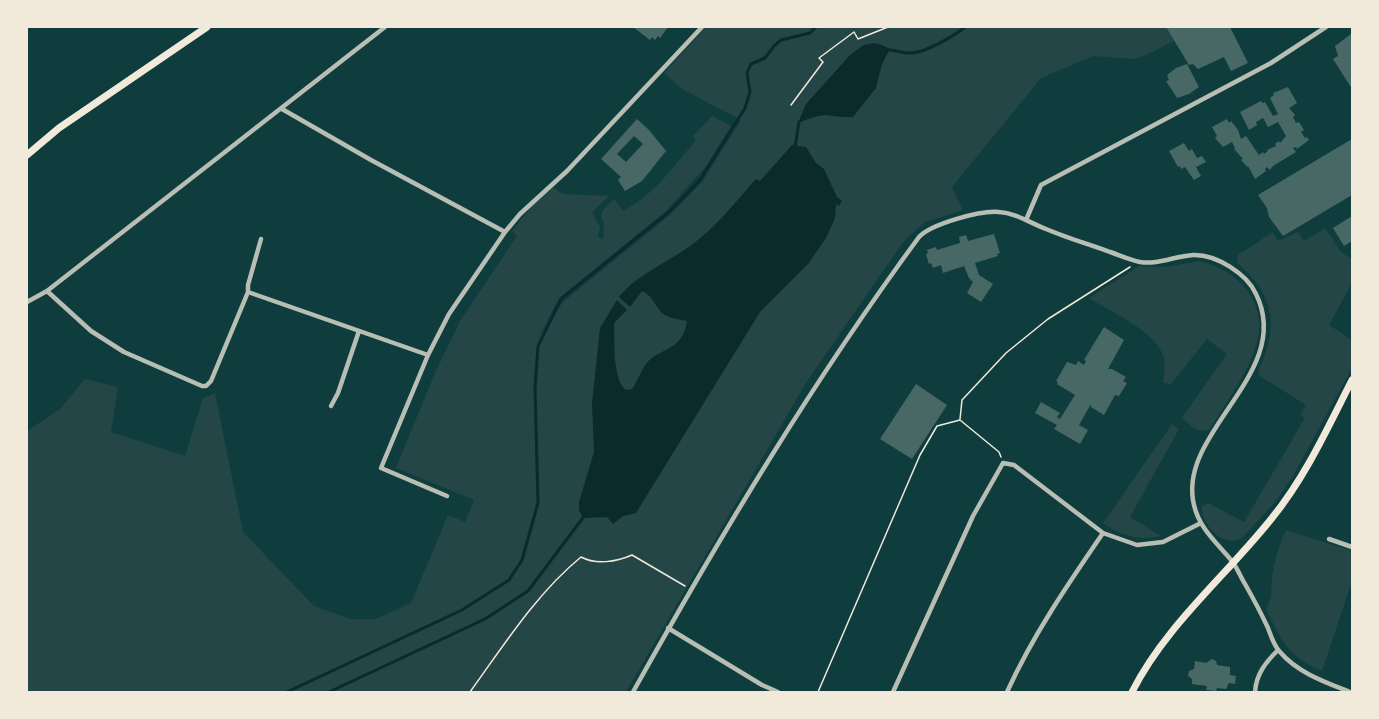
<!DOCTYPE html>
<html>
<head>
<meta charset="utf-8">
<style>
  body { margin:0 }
  #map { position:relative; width:1379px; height:719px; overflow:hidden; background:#0f3d3e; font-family:Georgia,serif }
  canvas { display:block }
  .frame { position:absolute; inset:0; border:28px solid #f1e9da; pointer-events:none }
</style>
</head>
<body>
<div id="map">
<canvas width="1379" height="719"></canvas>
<div class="frame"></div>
</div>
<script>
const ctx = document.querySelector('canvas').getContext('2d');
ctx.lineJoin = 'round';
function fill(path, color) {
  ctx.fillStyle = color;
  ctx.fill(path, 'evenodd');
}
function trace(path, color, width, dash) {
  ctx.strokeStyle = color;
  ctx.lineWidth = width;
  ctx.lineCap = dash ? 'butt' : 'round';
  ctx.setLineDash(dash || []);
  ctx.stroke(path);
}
fill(new Path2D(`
  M 706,27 L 1166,27 L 1174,41 L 1146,55 L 1134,59 L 1093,56 L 1041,78 L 952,187 L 963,210 L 925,222 L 903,242 L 806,383 L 626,692 L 27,692 L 27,431 L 60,409 L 85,379 L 118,387 L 111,432 L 185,456 L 203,398 L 215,393 L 243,532 L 314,606 L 350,619 L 376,619 L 411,603 L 448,515 L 465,522 L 474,500 L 396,468 L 435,373 L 460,321 L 517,236 L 512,231 L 532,206 L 554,187 L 559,192 L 565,194 L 609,196 L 592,212 L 600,227 L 598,237 L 603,239 L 604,223 L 601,217 L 602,211 L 614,199 L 623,211 C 654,195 674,166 696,140 L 693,136 L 712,116 L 731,126 L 706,166 L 667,210 L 559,298 L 539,337 L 563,302 L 671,214 L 703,181 L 741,120 L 682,89 L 664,73 Z
  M 1325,228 L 1341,252 L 1352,259 L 1352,283 L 1329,325 L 1352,340 L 1352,368 L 1293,476 L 1276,501 L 1243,537 C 1225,550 1200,525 1202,506 L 1208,503 L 1244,522 L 1305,418 L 1300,415 L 1306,405 L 1260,376 L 1258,371 C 1273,340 1278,313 1256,282 C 1251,275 1243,269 1237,262 L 1238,255 L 1273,232 L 1278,241 L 1298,232 L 1304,241 Z
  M 1200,261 C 1242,272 1272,307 1254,352 C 1244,379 1225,404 1210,429 C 1198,435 1191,425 1182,418 L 1227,354 L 1207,339 L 1171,384 L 1163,383 C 1164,374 1166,364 1163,355 C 1154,331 1110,311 1089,298 L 1139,266 L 1164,267 Z
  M 1172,424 L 1179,429 L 1130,517 L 1161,536 C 1138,541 1122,536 1103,523 Z
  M 1286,530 L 1352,551 L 1352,581 L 1322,671 C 1289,658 1281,640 1266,609 C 1273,599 1271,588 1272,576 C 1275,560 1279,544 1286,530 Z`), '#244646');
fill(new Path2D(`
  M 874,43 L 882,45 L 890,49 L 882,64 L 876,88 L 853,117 C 844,118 836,116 827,115 C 817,115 808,119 798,123 L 806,104 L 851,54 L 864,45 Z
  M 792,145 L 806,147 L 816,163 L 824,169 L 837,197 L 842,201 L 839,206 L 836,204 L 835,218 L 826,238 L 808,264 L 760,312 L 636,513 L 623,516 L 613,524 L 607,517 L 583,518 L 579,510 L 579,502 L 594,452 L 592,403 L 600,328 L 617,300 L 627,310 L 614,323 C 615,340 612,380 626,390 L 632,389 C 638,381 640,372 646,364 C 659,347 682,353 687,321 C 679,319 669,319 662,313 C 655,306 652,295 642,291 L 630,307 L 619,297 C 638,273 670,262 694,243 C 718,225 736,201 756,179 L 760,181 Z`), '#0a2a2b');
trace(new Path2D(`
  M 887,50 C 895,49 903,54 911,53 C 925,53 954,36 965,27
  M 795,147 L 799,122
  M 287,692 L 462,610 L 509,580 L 522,560 L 538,503 L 535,388 L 538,346 L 561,299 L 669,212 L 700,180 L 745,108 L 750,92 L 747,73 L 751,64 L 765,58 L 774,46 L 781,40 L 810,33 L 816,27
  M 329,692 L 485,619 L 528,591 L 585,515`), '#0a2a2b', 3);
fill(new Path2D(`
  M 633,27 L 668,27 L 660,38 L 658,36 L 655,40 L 652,37 L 650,40 Z
  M 1166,27 L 1230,27 L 1248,63 L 1231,71 L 1224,57 L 1198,69 L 1193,64 L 1189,65 Z
  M 1351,34 L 1352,36 L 1352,89 L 1333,59 L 1338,56 L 1335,46 Z
  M 1187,64 L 1199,87 L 1189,94 L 1177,98 L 1166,81 L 1169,80 L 1167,75 L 1176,68 Z
  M 1288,87 L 1297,103 L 1289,108 L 1295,115 L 1293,117 L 1296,123 L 1299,122 L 1304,130 L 1301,132 L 1305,138 L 1307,137 L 1309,140 L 1297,149 L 1296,147 L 1293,148 L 1296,152 L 1273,166 L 1270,170 L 1267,167 L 1265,169 L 1266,171 L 1255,179 L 1248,166 L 1247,167 L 1241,160 L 1243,159 L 1234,149 L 1235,148 L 1232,142 L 1223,147 L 1215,138 L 1217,136 L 1212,127 L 1227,119 L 1229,123 L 1231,121 L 1238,130 L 1241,139 L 1246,136 L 1259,155 L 1263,152 L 1264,154 L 1268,151 L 1267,150 L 1276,146 L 1275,144 L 1279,141 L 1280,143 L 1286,136 L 1278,122 L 1268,127 L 1263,118 L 1256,122 L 1257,125 L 1249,130 L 1240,112 L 1261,101 L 1263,103 L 1265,102 L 1273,116 L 1278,114 L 1270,98 L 1274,95 L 1273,93 Z
  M 637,119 L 649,130 L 666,151 L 642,181 L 625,191 L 618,180 L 621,177 L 601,159 ZM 634,136 L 643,144 L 626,162 L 617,154 Z
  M 1352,139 L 1352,195 L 1283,236 L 1269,217 L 1267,208 L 1258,195 Z
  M 1184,143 L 1189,151 L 1192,149 L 1197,158 L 1202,156 L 1206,162 L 1196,167 L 1201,176 L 1194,180 L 1185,167 L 1181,169 L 1180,166 L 1178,167 L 1169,151 Z
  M 1352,216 L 1352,241 L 1344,246 L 1333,228 Z
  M 994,234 L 1000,253 L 997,254 L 998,256 L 975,263 L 979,275 L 993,284 L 981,302 L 967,293 L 973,282 L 969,278 L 964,266 L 943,273 L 941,265 L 933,268 L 931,263 L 929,264 L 926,254 L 928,253 L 927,250 L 936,247 L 937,250 L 960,243 L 959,237 L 966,235 L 968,241 Z
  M 1104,327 L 1124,340 L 1108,369 L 1112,369 L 1126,377 L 1123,381 L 1127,383 L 1119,396 L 1115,395 L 1104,415 L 1091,407 L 1091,404 L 1079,425 L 1088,430 L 1080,444 L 1054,429 L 1057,425 L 1035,413 L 1041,402 L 1060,413 L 1057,417 L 1060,419 L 1075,395 L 1057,384 L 1058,382 L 1056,381 L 1067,362 L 1076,365 L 1078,361 L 1084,365 L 1086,361 L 1084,360 Z
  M 916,384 L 947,405 L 912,459 L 880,439 Z
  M 1212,659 L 1216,661 L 1217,665 L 1230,667 L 1230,675 L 1236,676 L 1235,684 L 1229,683 L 1226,689 L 1217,688 L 1216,691 L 1206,690 L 1207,686 L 1192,684 L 1192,679 L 1188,676 L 1189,671 L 1194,669 L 1195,661 L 1206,663 Z`), '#486865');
trace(new Path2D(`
  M 791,105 L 823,62 L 819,58 L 854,32 L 858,39 L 888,27
  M 960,419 L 962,400 L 1006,353 L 1048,319 L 1130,267
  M 960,420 L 999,452 L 1001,457
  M 470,692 C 504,645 536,594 581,557 C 596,565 616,562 632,555 L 685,586
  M 818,692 L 920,455 L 937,426 L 960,420`), '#f1e9da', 1.5);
trace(new Path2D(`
  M 282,109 L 371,160 L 505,232
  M 1026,220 L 1041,185 L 1271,63 L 1326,27
  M 47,291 L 91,331 L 124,352 L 202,386 L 206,386 L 211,381 L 248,292 L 428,355
  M 248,292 L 248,285 L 261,239
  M 27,302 L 47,291 L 385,27
  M 331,406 L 338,393 L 359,331
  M 447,496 L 381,468 L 428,355 L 449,314 L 505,232 L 520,214 L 567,171 L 702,27
  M 1329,539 L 1352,547
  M 668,628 L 762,685 L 778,692
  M 633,692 C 720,536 813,381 919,237 C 931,224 981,210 999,212 C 1016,213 1030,223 1046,229 C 1067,238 1088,244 1110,252 C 1119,255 1130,260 1140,262 C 1158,265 1175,256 1193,255 C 1216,254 1247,274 1256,294 C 1295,373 1176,432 1194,505 C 1199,528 1217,543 1231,560 C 1237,567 1240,576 1245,584 C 1253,598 1261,613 1268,628 C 1271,636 1274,646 1280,652 C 1298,673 1325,682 1350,692
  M 893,692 L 973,516 L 1003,463 L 1014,465 L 1103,533 L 1137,545 L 1163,542 L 1201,523
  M 1007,692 C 1033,635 1068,584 1103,533
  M 1255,692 C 1256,674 1266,662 1278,650`), '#b8beb3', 4.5);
trace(new Path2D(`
  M 27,155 L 59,128 L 207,27
  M 1132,692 C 1166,625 1226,576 1272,518 C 1306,476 1328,427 1352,380`), '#f1e9da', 7);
</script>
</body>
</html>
